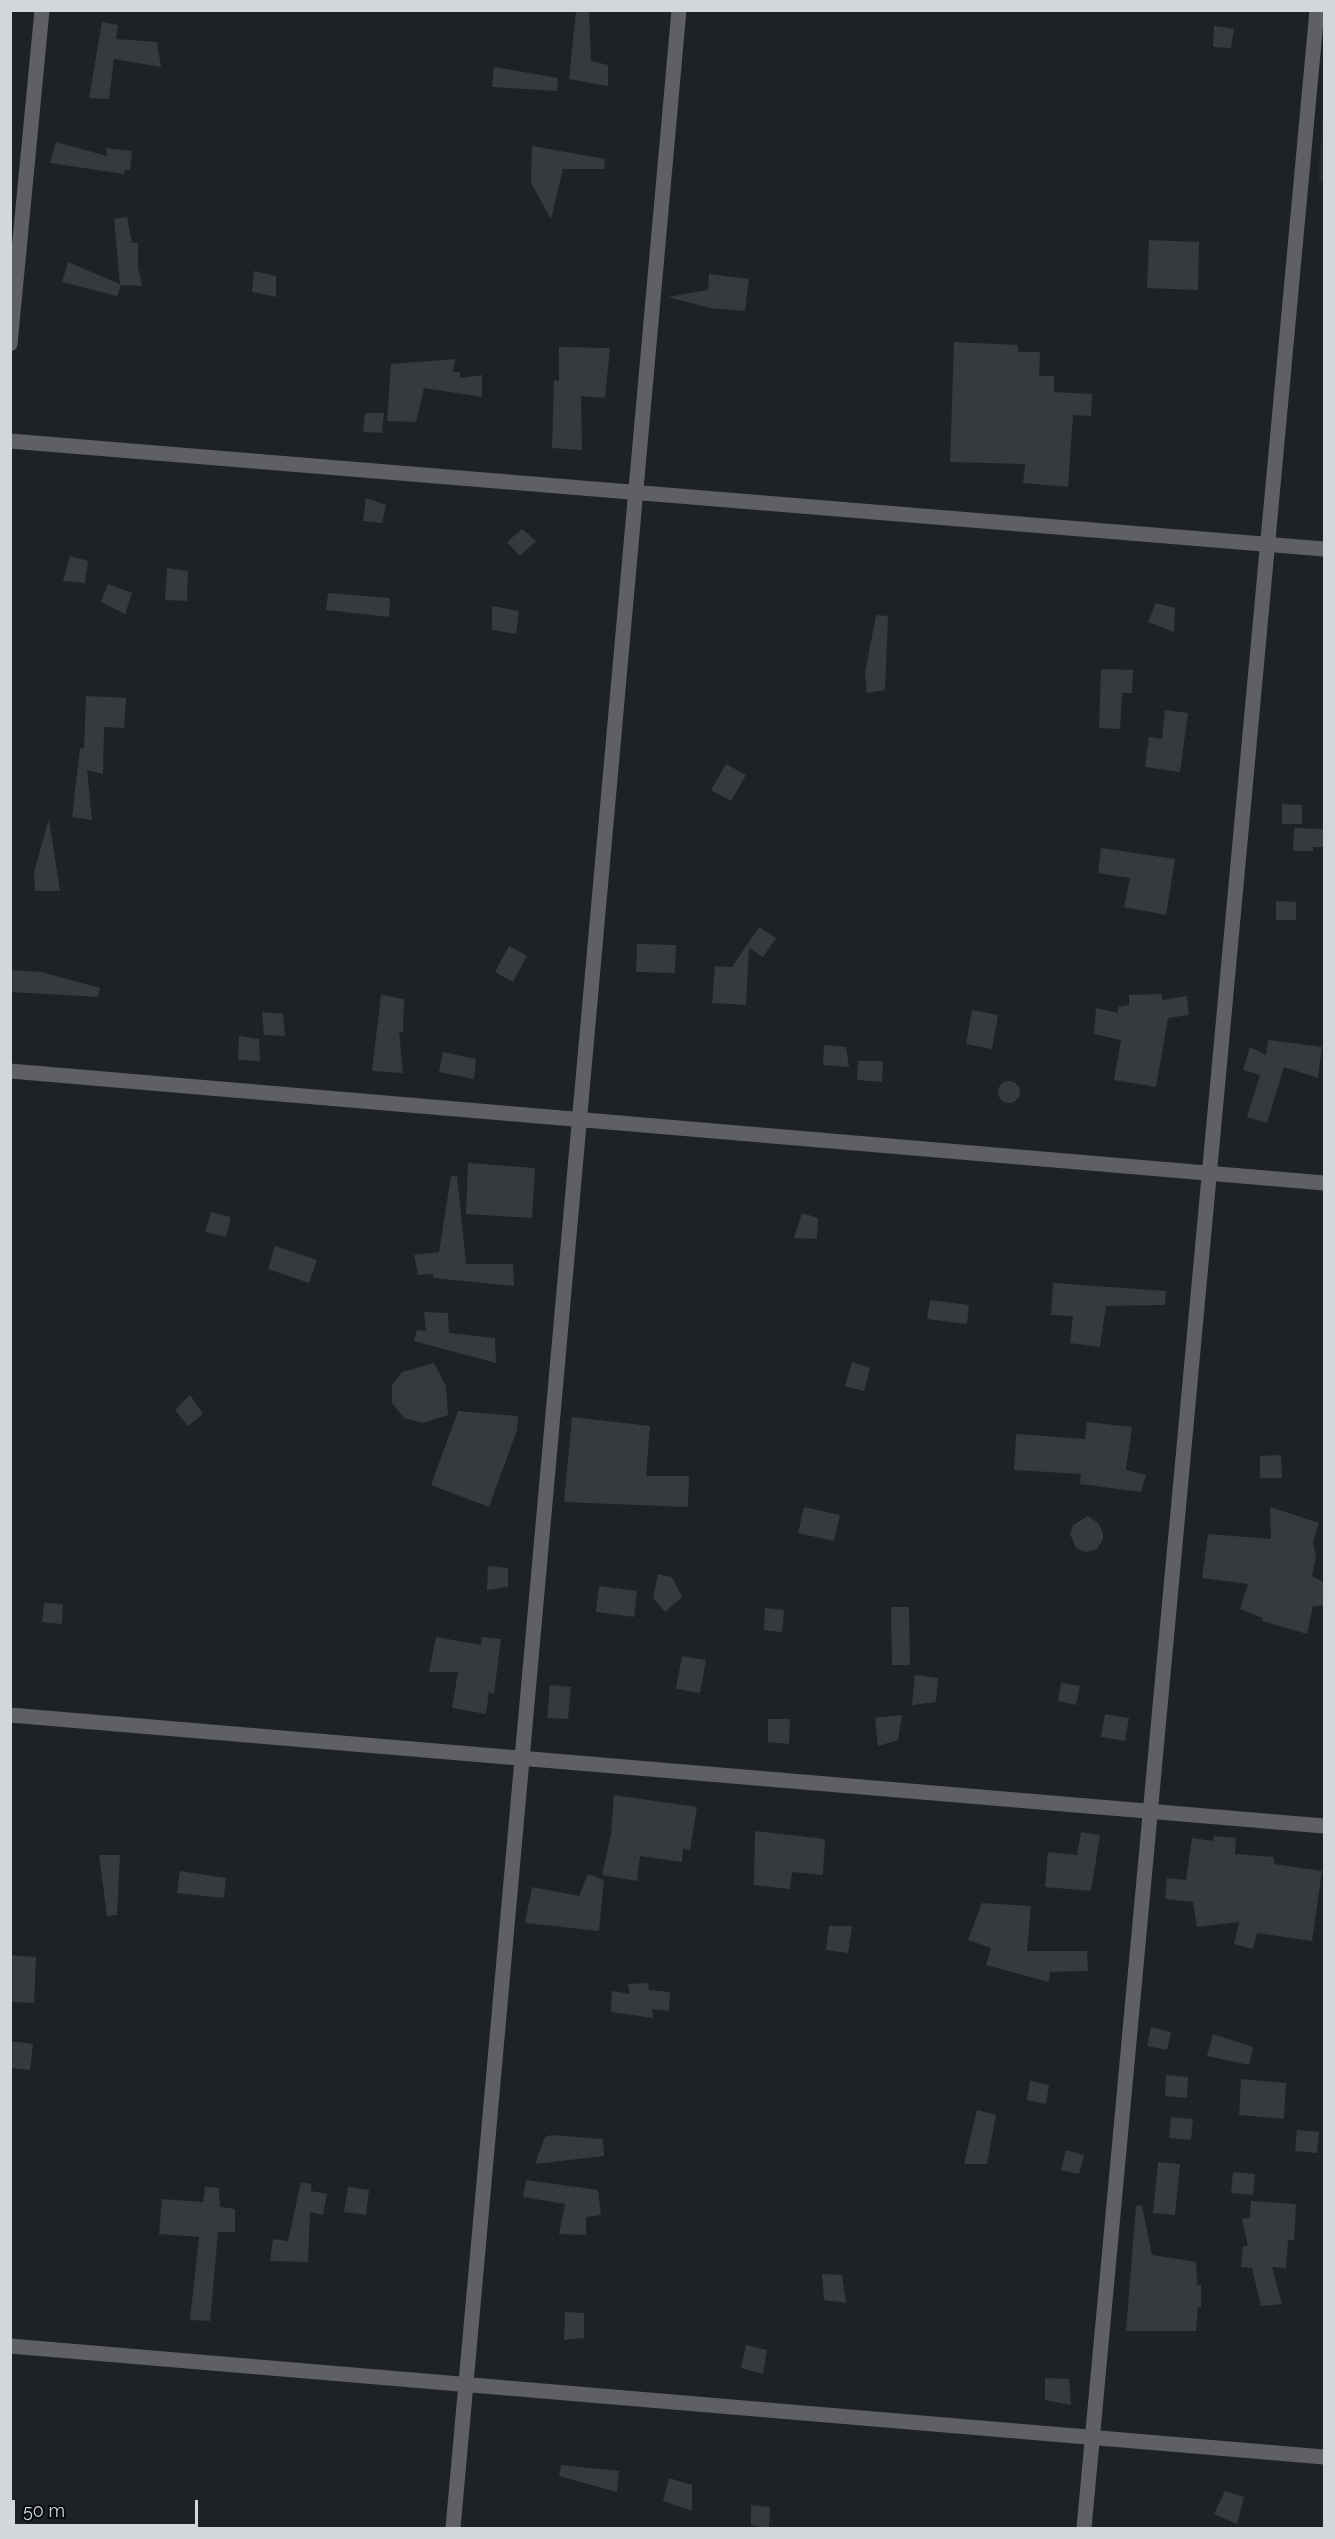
<!DOCTYPE html>
<html>
<head>
<meta charset="utf-8">
<style>
  body { margin:0 }
  #map { position:relative; width:1335px; height:2539px; overflow:hidden; background:#1e2125; font-family:Raleway,sans-serif }
  canvas { display:block }
  .frame { position:absolute; inset:0; border:12px solid #d4d7da; pointer-events:none }
  .scale { position:absolute; left:12px; top:2500px; width:186px; height:27px; box-sizing:border-box; border:3px solid #d4d7da; border-top:0; padding-left:8px; font-size:18px; line-height:21px; white-space:nowrap; color:#d4d7da; -webkit-text-stroke:4px #090b0c; paint-order:stroke }
</style>
</head>
<body>
<div id="map">
<canvas width="1335" height="2539"></canvas>
<div class="frame"></div>
<div class="scale">50 m</div>
</div>
<script>
const ctx = document.querySelector('canvas').getContext('2d');
ctx.lineJoin = 'round';
function fill(path, color) {
  ctx.fillStyle = color;
  ctx.fill(path, 'evenodd');
}
function trace(path, color, width, dash) {
  ctx.strokeStyle = color;
  ctx.lineWidth = width;
  ctx.lineCap = dash ? 'butt' : 'round';
  ctx.setLineDash(dash || []);
  ctx.stroke(path);
}
fill(new Path2D(`
  M 1324,98 L 1324,182 L 1318,181 Z`), '#222a32');
fill(new Path2D(`
  M 576,10 L 589,10 L 591,61 L 608,65 L 608,86 L 569,79 Z
  M 102,22 L 118,25 L 116,39 L 157,42 L 161,67 L 114,59 L 109,99 L 89,98 Z
  M 1214,26 L 1234,29 L 1231,48 L 1213,47 Z
  M 494,67 L 558,78 L 557,91 L 492,87 Z
  M 56,142 L 107,156 L 106,148 L 132,151 L 130,170 L 125,170 L 124,174 L 50,163 Z
  M 532,146 L 605,159 L 604,169 L 563,169 L 551,219 L 531,183 Z
  M 127,217 L 132,243 L 138,243 L 138,267 L 142,286 L 121,285 L 117,296 L 62,282 L 68,262 L 120,284 L 114,219 Z
  M 1149,240 L 1199,242 L 1198,290 L 1147,288 Z
  M 254,271 L 276,276 L 276,297 L 252,292 Z
  M 709,274 L 749,279 L 745,311 L 710,308 L 668,297 L 708,290 Z
  M 954,342 L 1018,345 L 1018,352 L 1040,352 L 1039,376 L 1054,376 L 1054,392 L 1092,394 L 1091,416 L 1073,415 L 1068,487 L 1023,483 L 1025,464 L 950,462 Z
  M 559,347 L 610,348 L 605,398 L 581,396 L 582,450 L 552,448 L 554,380 L 559,381 Z
  M 455,359 L 453,372 L 460,372 L 460,378 L 482,375 L 482,397 L 424,388 L 416,422 L 387,421 L 391,364 Z
  M 365,413 L 384,413 L 382,433 L 363,432 Z
  M 366,498 L 386,505 L 382,523 L 363,521 Z
  M 522,529 L 536,541 L 520,556 L 507,542 Z
  M 70,556 L 88,561 L 85,583 L 63,581 Z
  M 167,568 L 188,571 L 187,601 L 165,600 Z
  M 108,584 L 132,593 L 125,614 L 101,602 Z
  M 328,593 L 390,598 L 389,617 L 326,610 Z
  M 1156,603 L 1175,608 L 1174,632 L 1148,622 Z
  M 492,606 L 519,611 L 516,634 L 492,630 Z
  M 876,615 L 888,616 L 885,690 L 867,693 L 865,673 Z
  M 1101,669 L 1133,670 L 1132,693 L 1122,693 L 1120,729 L 1099,728 Z
  M 86,696 L 126,698 L 124,728 L 104,727 L 103,774 L 87,770 L 92,820 L 72,817 L 80,748 L 84,749 Z
  M 1165,710 L 1188,713 L 1180,772 L 1145,767 L 1149,737 L 1162,739 Z
  M 726,764 L 746,775 L 731,801 L 711,790 Z
  M 1282,804 L 1302,805 L 1302,824 L 1282,824 Z
  M 49,819 L 60,891 L 35,891 L 34,872 Z
  M 1294,828 L 1324,829 L 1324,847 L 1313,847 L 1313,851 L 1293,851 Z
  M 1101,848 L 1175,859 L 1166,915 L 1124,907 L 1130,878 L 1098,873 Z
  M 1276,901 L 1296,902 L 1296,920 L 1276,920 Z
  M 759,927 L 776,938 L 763,957 L 749,948 L 746,1005 L 712,1003 L 715,966 L 732,967 Z
  M 637,944 L 676,945 L 675,973 L 636,972 Z
  M 509,946 L 527,956 L 513,982 L 495,972 Z
  M 10,970 L 41,972 L 100,988 L 98,997 L 10,992 Z
  M 1162,994 L 1162,1000 L 1187,996 L 1189,1015 L 1168,1018 L 1156,1087 L 1114,1080 L 1121,1040 L 1094,1034 L 1096,1008 L 1118,1013 L 1118,1007 L 1129,1005 L 1129,995 Z
  M 381,995 L 404,999 L 403,1032 L 399,1031 L 403,1073 L 372,1071 Z
  M 972,1010 L 998,1015 L 992,1049 L 966,1044 Z
  M 262,1012 L 283,1014 L 285,1036 L 264,1035 Z
  M 239,1036 L 259,1039 L 260,1061 L 238,1060 Z
  M 1268,1040 L 1322,1047 L 1318,1078 L 1284,1067 L 1267,1123 L 1247,1117 L 1260,1075 L 1243,1070 L 1250,1047 L 1266,1055 Z
  M 824,1045 L 846,1047 L 849,1067 L 823,1065 Z
  M 443,1052 L 476,1059 L 474,1079 L 439,1072 Z
  M 858,1061 L 883,1061 L 882,1082 L 857,1080 Z
  M998 1092a11 11 0 1 1 22 0a11 11 0 1 1-22 0Z
  M 468,1163 L 535,1168 L 532,1218 L 466,1214 Z
  M 451,1176 L 457,1176 L 466,1264 L 513,1264 L 514,1286 L 433,1278 L 433,1274 L 418,1275 L 414,1255 L 439,1252 Z
  M 211,1212 L 231,1217 L 226,1237 L 205,1232 Z
  M 802,1213 L 818,1218 L 817,1239 L 794,1238 Z
  M 275,1246 L 317,1260 L 309,1283 L 268,1269 Z
  M 1053,1283 L 1166,1291 L 1165,1305 L 1106,1306 L 1100,1347 L 1070,1343 L 1073,1316 L 1051,1315 Z
  M 930,1300 L 969,1305 L 967,1324 L 927,1319 Z
  M 424,1312 L 448,1313 L 449,1333 L 495,1338 L 496,1363 L 414,1341 L 417,1330 L 426,1331 Z
  M 852,1362 L 870,1368 L 864,1391 L 845,1386 Z
  M 434,1363 L 446,1386 L 448,1415 L 423,1423 L 404,1418 L 392,1403 L 392,1385 L 402,1372 Z
  M 190,1395 L 203,1414 L 188,1426 L 175,1410 Z
  M 458,1411 L 518,1416 L 517,1430 L 489,1507 L 431,1485 Z
  M 572,1417 L 650,1426 L 646,1476 L 689,1476 L 688,1507 L 564,1502 Z
  M 1087,1422 L 1132,1427 L 1126,1470 L 1146,1475 L 1141,1492 L 1080,1484 L 1081,1474 L 1014,1470 L 1016,1434 L 1085,1439 Z
  M 1281,1455 L 1282,1478 L 1260,1478 L 1260,1456 Z
  M 804,1507 L 840,1515 L 834,1541 L 798,1533 Z
  M 1270,1507 L 1319,1523 L 1313,1542 L 1316,1557 L 1312,1576 L 1324,1582 L 1324,1606 L 1313,1606 L 1307,1634 L 1262,1621 L 1263,1618 L 1240,1609 L 1248,1584 L 1202,1578 L 1208,1534 L 1271,1539 Z
  M 1088,1516 L 1098,1523 L 1103,1533 L 1103,1539 L 1097,1549 L 1086,1552 L 1076,1548 L 1070,1534 L 1073,1525 Z
  M 488,1566 L 508,1568 L 508,1587 L 487,1590 Z
  M 658,1574 L 672,1577 L 682,1597 L 665,1612 L 653,1598 Z
  M 599,1586 L 637,1591 L 634,1617 L 596,1612 Z
  M 44,1603 L 63,1604 L 62,1624 L 42,1622 Z
  M 891,1607 L 909,1607 L 910,1665 L 892,1665 Z
  M 765,1608 L 784,1610 L 782,1632 L 764,1630 Z
  M 436,1637 L 481,1645 L 482,1637 L 501,1639 L 494,1694 L 489,1692 L 486,1714 L 452,1708 L 458,1672 L 429,1672 Z
  M 682,1656 L 706,1660 L 700,1693 L 676,1689 Z
  M 915,1675 L 938,1678 L 936,1702 L 912,1705 Z
  M 1061,1683 L 1080,1686 L 1076,1705 L 1058,1701 Z
  M 550,1685 L 571,1687 L 568,1719 L 547,1718 Z
  M 1105,1714 L 1129,1718 L 1125,1741 L 1101,1737 Z
  M 902,1715 L 898,1740 L 878,1746 L 875,1718 Z
  M 768,1719 L 790,1719 L 789,1744 L 768,1742 Z
  M 614,1795 L 697,1807 L 690,1850 L 683,1849 L 682,1862 L 640,1856 L 637,1881 L 602,1875 L 611,1834 Z
  M 755,1831 L 825,1839 L 823,1875 L 792,1872 L 790,1889 L 754,1885 Z
  M 1081,1832 L 1100,1835 L 1091,1891 L 1045,1887 L 1048,1852 L 1077,1855 Z
  M 1214,1836 L 1236,1838 L 1235,1854 L 1274,1857 L 1274,1864 L 1322,1871 L 1312,1941 L 1257,1933 L 1253,1949 L 1234,1944 L 1239,1922 L 1197,1927 L 1193,1902 L 1165,1899 L 1167,1878 L 1186,1880 L 1192,1838 L 1213,1841 Z
  M 99,1855 L 120,1855 L 117,1915 L 107,1916 Z
  M 180,1871 L 226,1878 L 224,1898 L 177,1893 Z
  M 588,1874 L 604,1880 L 599,1931 L 525,1923 L 532,1887 L 579,1896 Z
  M 982,1903 L 1031,1906 L 1027,1951 L 1087,1951 L 1088,1971 L 1050,1972 L 1049,1982 L 986,1965 L 991,1948 L 968,1940 Z
  M 829,1926 L 852,1926 L 848,1953 L 826,1950 Z
  M 10,1955 L 36,1957 L 34,2003 L 10,2002 Z
  M 648,1983 L 649,1990 L 670,1992 L 669,2011 L 652,2009 L 653,2018 L 611,2012 L 612,1991 L 630,1994 L 628,1984 Z
  M 1151,2027 L 1171,2032 L 1167,2050 L 1147,2046 Z
  M 1213,2034 L 1253,2047 L 1249,2065 L 1207,2056 Z
  M 10,2041 L 33,2044 L 30,2070 L 10,2068 Z
  M 1166,2075 L 1188,2077 L 1187,2098 L 1165,2096 Z
  M 1241,2079 L 1286,2083 L 1284,2119 L 1239,2115 Z
  M 1030,2081 L 1049,2085 L 1046,2104 L 1027,2100 Z
  M 977,2110 L 996,2115 L 987,2164 L 964,2164 Z
  M 1171,2117 L 1193,2119 L 1191,2140 L 1169,2138 Z
  M 1297,2130 L 1319,2132 L 1317,2153 L 1295,2151 Z
  M 552,2135 L 603,2139 L 604,2156 L 535,2164 L 545,2137 Z
  M 1066,2150 L 1084,2155 L 1079,2174 L 1061,2170 Z
  M 1158,2162 L 1180,2164 L 1175,2215 L 1153,2213 Z
  M 1233,2172 L 1255,2174 L 1253,2195 L 1231,2193 Z
  M 526,2180 L 598,2190 L 601,2215 L 586,2217 L 586,2235 L 559,2234 L 565,2204 L 523,2197 Z
  M 301,2182 L 311,2184 L 311,2191 L 327,2194 L 323,2215 L 310,2212 L 308,2262 L 270,2261 L 273,2239 L 288,2241 Z
  M 205,2187 L 219,2188 L 220,2207 L 235,2209 L 235,2232 L 218,2232 L 210,2321 L 190,2320 L 199,2237 L 159,2234 L 162,2199 L 203,2202 Z
  M 348,2187 L 369,2190 L 366,2215 L 344,2212 Z
  M 1251,2201 L 1296,2204 L 1294,2240 L 1288,2240 L 1286,2268 L 1272,2267 L 1282,2304 L 1261,2306 L 1252,2268 L 1241,2267 L 1243,2246 L 1248,2246 L 1242,2219 L 1250,2217 Z
  M 1142,2205 L 1152,2255 L 1196,2262 L 1197,2285 L 1201,2285 L 1201,2307 L 1198,2307 L 1196,2331 L 1126,2331 L 1136,2206 Z
  M 822,2274 L 842,2275 L 846,2303 L 824,2300 Z
  M 565,2312 L 584,2313 L 584,2338 L 564,2340 Z
  M 746,2345 L 767,2350 L 763,2374 L 741,2368 Z
  M 1045,2378 L 1069,2379 L 1071,2405 L 1045,2400 Z
  M 561,2465 L 619,2471 L 617,2492 L 559,2476 Z
  M 669,2478 L 692,2485 L 692,2511 L 663,2501 Z
  M 1225,2491 L 1244,2497 L 1237,2524 L 1214,2514 Z
  M 751,2505 L 770,2507 L 769,2529 L 751,2525 Z`), '#363a3e');
trace(new Path2D(`
  M 10,344 L 42,10
  M 10,441 L 1324,549
  M 10,1071 L 1324,1183
  M 10,1715 L 1324,1826
  M 10,2346 L 1324,2457
  M 453,2528 L 679,10
  M 1084,2528 L 1317,10`), '#5f6063', 15);
</script>
</body>
</html>
